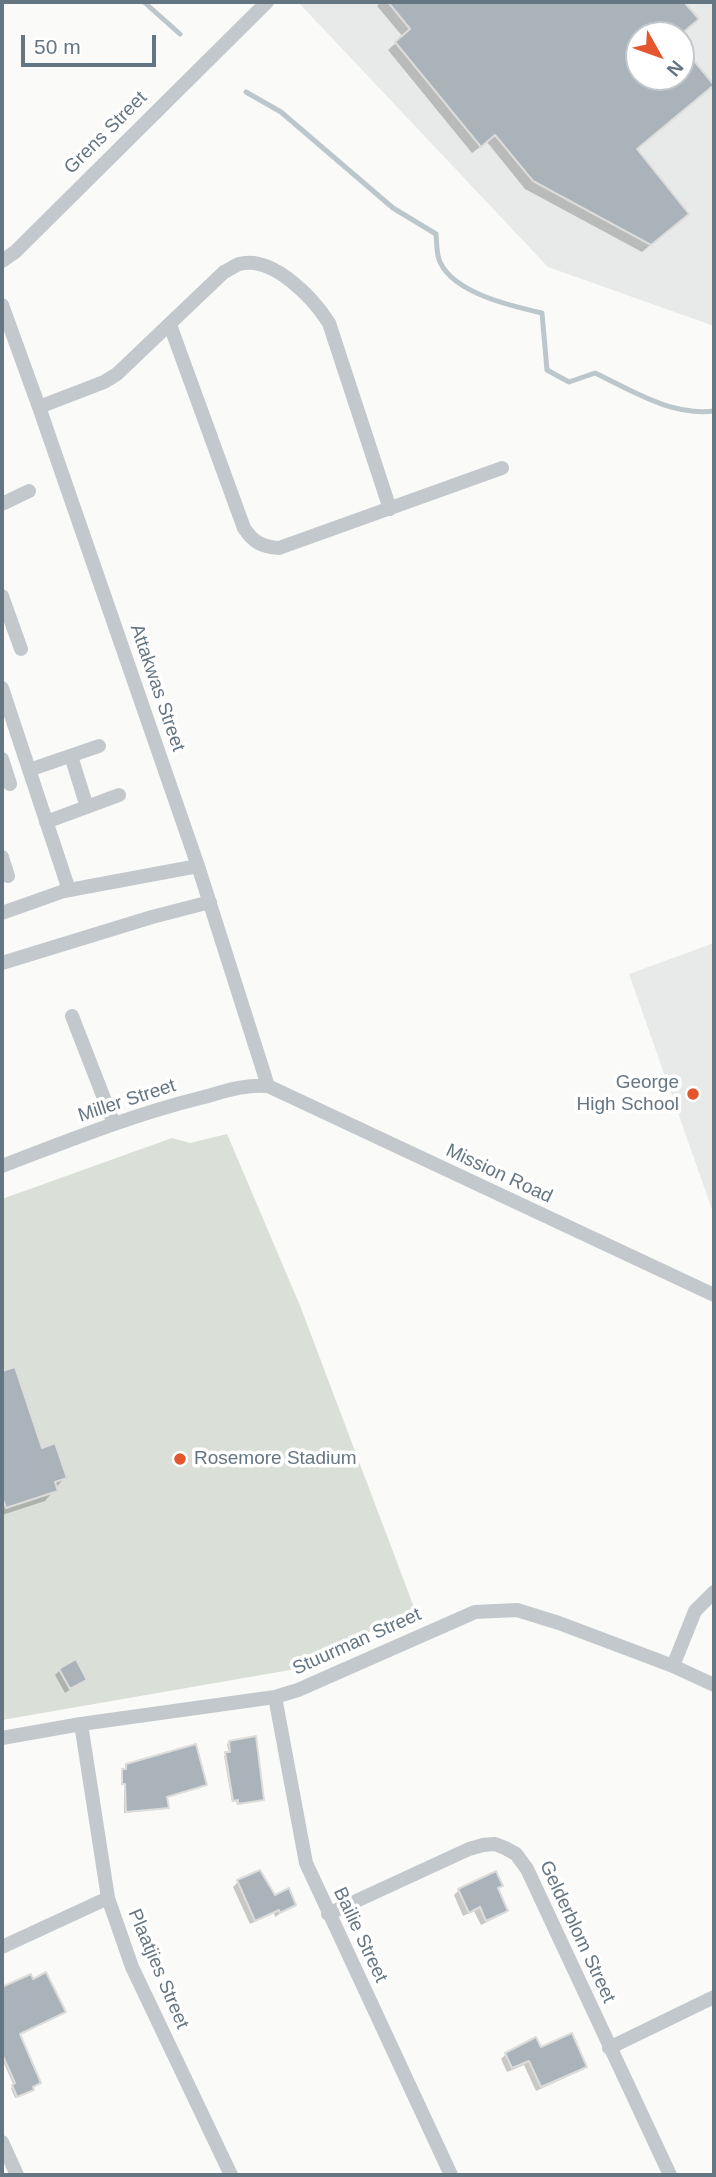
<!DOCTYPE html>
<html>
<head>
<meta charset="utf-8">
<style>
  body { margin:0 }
  #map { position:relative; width:716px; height:2177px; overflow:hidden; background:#fafaf8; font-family:Arial,sans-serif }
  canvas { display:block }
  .frame { position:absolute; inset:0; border:4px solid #657683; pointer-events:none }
  .north { position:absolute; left:625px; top:21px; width:70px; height:70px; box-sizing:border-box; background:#fff; border:2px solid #c1c8cd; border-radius:50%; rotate:130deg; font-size:19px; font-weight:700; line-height:28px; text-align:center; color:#657683 }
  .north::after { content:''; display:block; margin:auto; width:24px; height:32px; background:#e4572e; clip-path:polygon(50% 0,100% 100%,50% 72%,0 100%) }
  .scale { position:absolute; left:21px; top:35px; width:135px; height:32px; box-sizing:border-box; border:4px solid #657683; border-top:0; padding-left:9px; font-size:21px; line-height:24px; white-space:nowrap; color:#657683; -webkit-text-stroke:5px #fff; paint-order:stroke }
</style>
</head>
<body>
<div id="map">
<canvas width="716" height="2177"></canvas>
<div class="frame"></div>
<div class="north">N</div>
<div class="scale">50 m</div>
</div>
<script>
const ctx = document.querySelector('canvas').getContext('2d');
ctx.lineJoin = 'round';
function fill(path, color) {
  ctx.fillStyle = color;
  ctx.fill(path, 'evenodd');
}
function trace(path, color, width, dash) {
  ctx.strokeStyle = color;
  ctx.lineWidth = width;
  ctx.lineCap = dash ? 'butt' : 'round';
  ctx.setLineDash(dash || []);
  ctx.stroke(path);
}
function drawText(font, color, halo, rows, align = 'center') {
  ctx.font = font + ' Arial,sans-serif';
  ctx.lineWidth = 7;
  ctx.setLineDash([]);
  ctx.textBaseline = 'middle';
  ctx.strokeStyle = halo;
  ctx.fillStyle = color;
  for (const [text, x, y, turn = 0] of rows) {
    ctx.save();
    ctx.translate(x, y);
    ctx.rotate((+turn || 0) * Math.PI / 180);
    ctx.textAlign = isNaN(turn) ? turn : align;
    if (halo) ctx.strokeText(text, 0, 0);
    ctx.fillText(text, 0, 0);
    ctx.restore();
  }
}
fill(new Path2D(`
  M 298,2 L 714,2 L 714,326 L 548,267 ZM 639,35 L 681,35 L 681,77 L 639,77 Z
  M 714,943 L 714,1215 L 629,974 Z`), '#e8e9e9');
fill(new Path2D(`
  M 227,1134 L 301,1308 L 415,1610 L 290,1670 L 2,1720 L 2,1199 L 172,1138 L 190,1143 Z`), '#dadfd7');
fill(new Path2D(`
  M 381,2 L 682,2 L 697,19 L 679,35 L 639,35 L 639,77 L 681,77 L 681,48 L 712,85 L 635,150 L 679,221 L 642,252 L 525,189 L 487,142 L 472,153 L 388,50 L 403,37 L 377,6 Z
  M 14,1369 L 41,1450 L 65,1477 L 45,1501 L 2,1515 L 2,1373 Z
  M 60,1670 L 85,1680 L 65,1693 L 55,1675 Z
  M 229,1742 L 262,1799 L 260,1801 L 237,1805 L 236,1801 L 232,1802 L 224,1756 L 229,1754 L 227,1744 Z
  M 127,1766 L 205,1785 L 165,1798 L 167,1807 L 165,1809 L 124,1813 L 124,1785 L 121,1785 L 121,1773 L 125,1771 Z
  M 259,1872 L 274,1897 L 294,1905 L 275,1917 L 274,1913 L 250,1924 L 233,1887 L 238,1882 Z
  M 495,1873 L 496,1890 L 506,1910 L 501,1915 L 481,1925 L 474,1911 L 463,1916 L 454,1895 L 459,1890 Z
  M 30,1976 L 18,2035 L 31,2087 L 30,2091 L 15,2098 L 11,2088 L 14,2086 L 2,2059 L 2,1989 Z
  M 540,2050 L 585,2066 L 580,2071 L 536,2091 L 524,2065 L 507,2072 L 501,2059 L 506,2054 Z`), '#0003');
trace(new Path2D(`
  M 144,2 L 180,34
  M 246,92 L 281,112 L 393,208 L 436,234 C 437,242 436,254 440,262 C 454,293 511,306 542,313 L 547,370 L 569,382 L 595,373 C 633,391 671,416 714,411`), '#bbc7cb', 5);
const building = new Path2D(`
  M 388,2 L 684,2 L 699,19 L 680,35 L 639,35 L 639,77 L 681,77 L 681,45 L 714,85 L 637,149 L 689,214 L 651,245 L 533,181 L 495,135 L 481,147 L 395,42 L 410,29 Z
  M 15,1367 L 42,1448 L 55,1443 L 67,1478 L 55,1482 L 58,1491 L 6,1508 L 4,1502 L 2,1503 L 2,1371 Z
  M 76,1659 L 87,1680 L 70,1689 L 59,1669 Z
  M 256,1736 L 264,1800 L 238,1804 L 238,1800 L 233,1801 L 225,1752 L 230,1752 L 229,1741 Z
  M 196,1744 L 207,1785 L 167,1797 L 169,1808 L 126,1812 L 125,1784 L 122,1784 L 122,1769 L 126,1769 L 126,1764 Z
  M 260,1870 L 275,1895 L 289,1888 L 296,1905 L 280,1913 L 279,1910 L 255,1921 L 237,1880 Z
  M 496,1871 L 503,1886 L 498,1888 L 508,1911 L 486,1921 L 480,1907 L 469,1913 L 458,1889 Z
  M 46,1972 L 66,2012 L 20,2034 L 41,2083 L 33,2087 L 34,2090 L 17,2097 L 12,2085 L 15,2083 L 2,2054 L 2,1987 L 31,1974 L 33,1979 Z
  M 572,2033 L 587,2067 L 541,2087 L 529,2061 L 512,2068 L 505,2053 L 536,2037 L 541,2047 Z`);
fill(building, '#aab3b9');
trace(building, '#dcdcda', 2);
trace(new Path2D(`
  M 2,261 L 15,252 L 267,2
  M 2,305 L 39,407 L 198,866 L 268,1086
  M 170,325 L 244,528 C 253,542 262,547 279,548 L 502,468
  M 39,407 L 104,382 L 117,374 L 224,272 C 229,270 234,266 239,264 C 273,255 313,298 329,323 L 390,509
  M 2,504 L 29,491
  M 2,596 L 21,649
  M 2,688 L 69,890
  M 71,756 L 87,807
  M 2,759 L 10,784
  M 29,770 L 99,746
  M 46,822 L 119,795
  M 2,857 L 8,876
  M 2,913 L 64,891 L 198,866
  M 2,963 L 152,917 L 210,902
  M 72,1016 L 114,1124
  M 2,1166 C 67,1141 132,1115 200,1098 C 223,1092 244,1084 268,1086 L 714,1295
  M 673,1666 L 695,1611 L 714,1592
  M 275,1697 L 306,1863 L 451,2175
  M 81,1724 L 108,1898 L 132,1967 L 231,2175
  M 2,1738 L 81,1724 L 275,1697 L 298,1690 L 475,1612 L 517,1610 L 559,1623 L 673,1666 L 714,1685
  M 328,1914 L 469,1849 L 483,1845 L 495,1844 L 505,1848 L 516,1854 L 527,1869 L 670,2175
  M 2,1947 L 108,1898
  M 609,2048 L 714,1997
  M 2,2142 L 17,2175`), '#c3c8cc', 14);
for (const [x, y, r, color] of [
  [693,1094,7,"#e4572e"],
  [180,1459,7,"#e4572e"]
]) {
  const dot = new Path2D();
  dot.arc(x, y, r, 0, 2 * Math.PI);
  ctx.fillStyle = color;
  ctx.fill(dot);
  trace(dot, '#fff', 2.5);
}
drawText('19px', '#657683', '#fff', [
  ["Grens Street",106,133,-45],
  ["Attakwas Street",157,688,71],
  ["Miller Street",127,1101,-18],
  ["Mission Road",499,1174,25],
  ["Stuurman Street",357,1642,-24],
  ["Gelderblom Street",577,1932,65],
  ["Bailie Street",360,1935,65],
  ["Plaatjies Street",158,1969,67]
]);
drawText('19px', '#657683', '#fff', [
  ["George",679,1083],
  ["High School",679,1105],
  ["Rosemore Stadium",194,1459,"left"]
], 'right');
</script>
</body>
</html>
